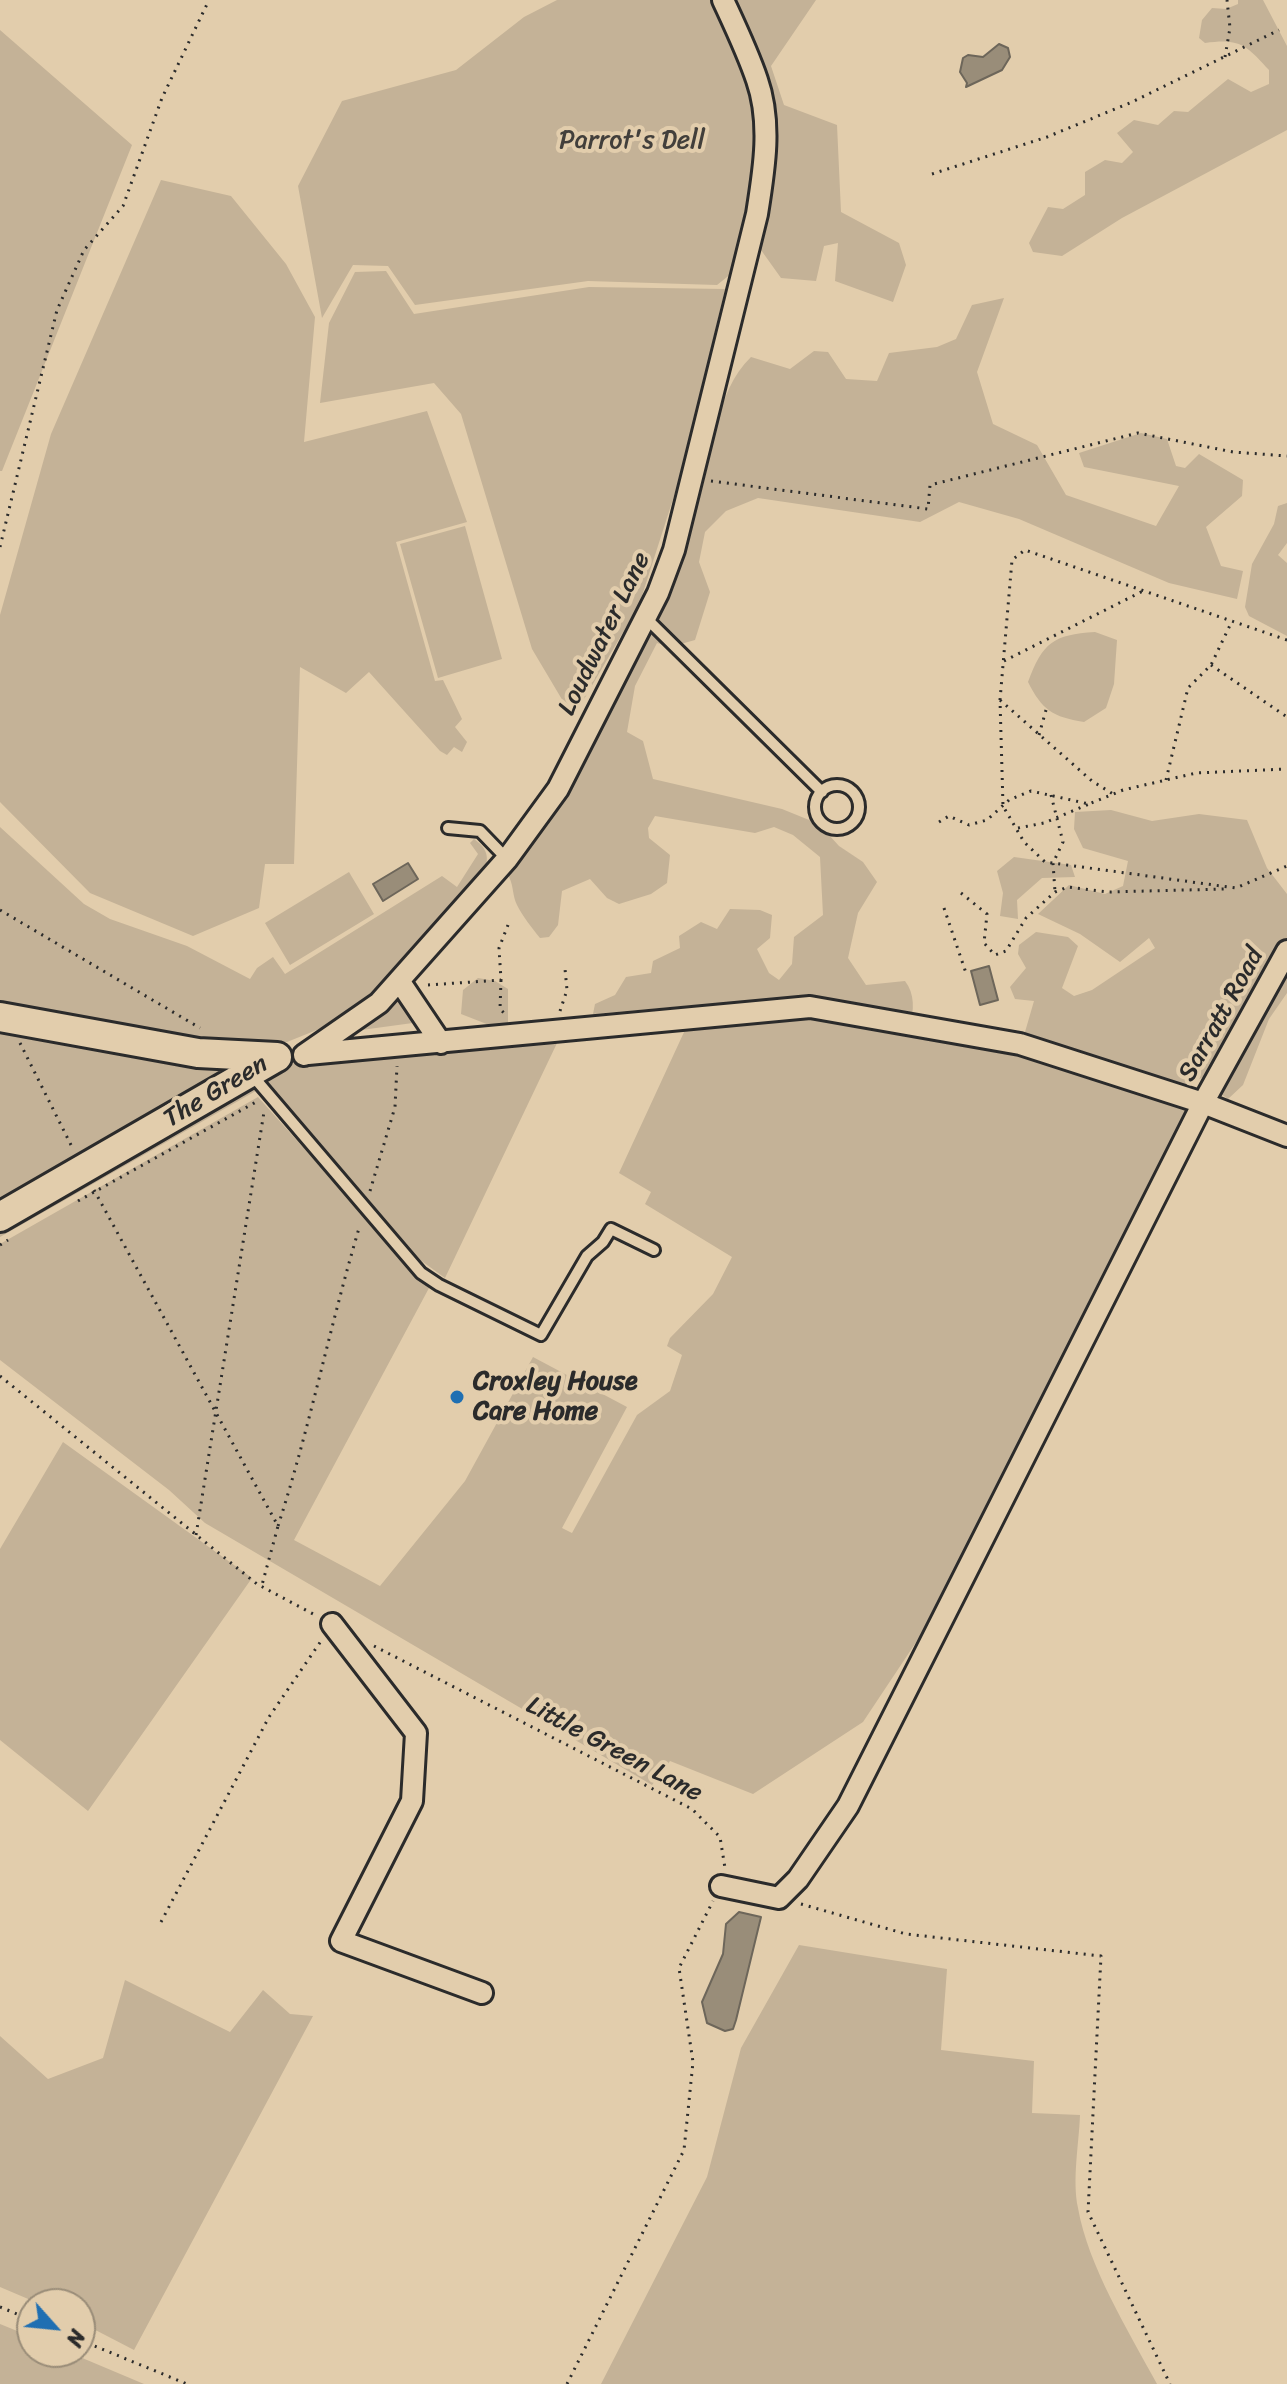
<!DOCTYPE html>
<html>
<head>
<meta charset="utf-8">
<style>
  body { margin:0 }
  #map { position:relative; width:1287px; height:2384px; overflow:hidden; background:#e2cdac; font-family:Sriracha,sans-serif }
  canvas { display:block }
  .north { position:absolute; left:16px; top:2288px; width:80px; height:80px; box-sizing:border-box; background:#e2cdac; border:2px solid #998c78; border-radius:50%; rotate:117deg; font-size:22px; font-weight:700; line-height:32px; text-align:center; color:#2b2b2b }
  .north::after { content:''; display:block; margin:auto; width:28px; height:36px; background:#1f6fb2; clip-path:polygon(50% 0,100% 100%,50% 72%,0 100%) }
</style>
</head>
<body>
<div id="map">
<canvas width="1287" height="2384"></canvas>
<div class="north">N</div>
</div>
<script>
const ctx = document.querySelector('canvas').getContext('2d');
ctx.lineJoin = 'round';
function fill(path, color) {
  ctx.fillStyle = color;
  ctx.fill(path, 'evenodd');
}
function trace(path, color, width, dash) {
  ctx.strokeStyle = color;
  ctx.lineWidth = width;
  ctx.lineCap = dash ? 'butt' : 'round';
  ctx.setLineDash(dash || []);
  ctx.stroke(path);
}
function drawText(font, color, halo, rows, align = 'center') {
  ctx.font = font + ' Sriracha,sans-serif';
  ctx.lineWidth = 8;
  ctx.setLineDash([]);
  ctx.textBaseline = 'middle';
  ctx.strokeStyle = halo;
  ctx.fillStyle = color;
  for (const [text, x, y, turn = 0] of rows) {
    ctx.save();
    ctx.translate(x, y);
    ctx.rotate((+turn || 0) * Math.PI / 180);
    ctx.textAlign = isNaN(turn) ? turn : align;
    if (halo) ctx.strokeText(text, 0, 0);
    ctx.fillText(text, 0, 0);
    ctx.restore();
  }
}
fill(new Path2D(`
  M 557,0 L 816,0 L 771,66 L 784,105 L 837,125 L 841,212 L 899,243 L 906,265 L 893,302 L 835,281 L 838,243 L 824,246 L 816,281 L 781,278 L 761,250 L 717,285 L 588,281 L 415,305 L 388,266 L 353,265 L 322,318 L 298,186 L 342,101 L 456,70 L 524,17 Z
  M 1238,0 L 1263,0 L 1287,46 L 1287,130 L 1122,218 L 1062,256 L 1033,252 L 1029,243 L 1048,207 L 1063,209 L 1085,195 L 1085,172 L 1105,160 L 1122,163 L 1133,152 L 1117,133 L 1134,120 L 1158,125 L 1174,111 L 1188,112 L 1228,79 L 1251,92 L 1269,84 L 1269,70 C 1246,45 1240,38 1205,43 L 1199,38 L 1202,20 L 1212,8 L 1226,9 L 1238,4 Z
  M 0,30 L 132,145 L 2,471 L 0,471 Z
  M 161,180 L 231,196 L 286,264 L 315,317 L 304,442 L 427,411 L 467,522 L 396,542 L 435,681 L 443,680 L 462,719 L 455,727 L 467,742 L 462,752 L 454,747 L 447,755 L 440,751 L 369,672 L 346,693 L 300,667 L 294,864 L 265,864 L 259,908 L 193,936 L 90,893 L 0,802 L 0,615 L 51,434 Z
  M 386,271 L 414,314 L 589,287 L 725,289 L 683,468 L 639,605 L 573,718 L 532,649 L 461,414 L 434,383 L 320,403 L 329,323 L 355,272 Z
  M 1004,298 L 977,372 L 993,424 L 1037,445 L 1066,495 L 1156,526 L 1179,486 L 1084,467 L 1079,453 L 1141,433 L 1167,439 L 1176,466 L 1185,468 L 1199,454 L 1243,480 L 1242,496 L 1206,527 L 1221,566 L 1243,571 L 1237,599 L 1169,583 L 1019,519 L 959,502 L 920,522 L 758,498 L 726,511 L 705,532 L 699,562 L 710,592 L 695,640 L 670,647 L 657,643 L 635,686 L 627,732 L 643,741 L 653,779 L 782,809 L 819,824 L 839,846 L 863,862 L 877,882 L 858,913 L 848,958 L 866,985 L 905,981 C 915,994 914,1010 910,1025 L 835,1012 L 826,999 L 814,998 L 709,1018 L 695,1005 L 593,1014 L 595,1004 L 615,995 L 626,977 L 651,973 L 653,961 L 680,948 L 679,936 L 701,922 L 717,929 L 730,909 L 760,910 L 772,915 L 770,938 L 757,949 L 769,973 L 779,980 L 792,964 L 794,937 L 823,915 L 820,857 L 793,835 L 774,827 L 755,833 L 655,816 L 648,828 L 649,838 L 670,855 L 667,883 L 651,894 L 619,904 L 607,898 L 590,879 L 562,891 L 558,925 L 549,937 L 540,938 C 532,928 523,917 517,905 C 511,892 515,882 504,870 L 651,628 L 654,630 C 669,587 685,544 699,501 C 714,453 714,393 751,357 L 790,369 L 814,351 L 828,352 L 846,379 L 877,381 L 889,353 L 937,347 L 956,339 L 972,305 Z
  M 1287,503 L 1287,543 L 1278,555 L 1287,563 L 1287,636 L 1249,616 L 1245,607 L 1252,564 L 1274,524 L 1278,506 Z
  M 465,526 L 502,659 L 438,678 L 400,544 Z
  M 1095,632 L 1117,640 L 1114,684 L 1106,708 L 1084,722 C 1053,717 1042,710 1028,682 C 1043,642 1053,635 1095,632 Z
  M 1111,810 L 1152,821 L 1199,814 L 1247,820 L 1267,868 L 1287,894 L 1287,993 L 1269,1019 L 1243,1085 L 1228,1099 L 1218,1092 L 1224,1064 L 1180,1091 L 1030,1048 L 1025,1032 L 1034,1001 L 1015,999 L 1010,987 L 1026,968 L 1018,954 L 1019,945 L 1036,932 L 1068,937 L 1078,946 L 1062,988 L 1074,996 L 1092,990 L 1155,948 L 1149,938 L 1120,962 L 1080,934 L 1038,914 L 1069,885 L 1105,894 L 1123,886 L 1128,861 L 1083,848 L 1074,829 L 1075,812 Z
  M 0,827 L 84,904 L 110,919 L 187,946 L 250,979 L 257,968 L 273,957 L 285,974 L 442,876 L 457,887 L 478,854 L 470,843 L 474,839 C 487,848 490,857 484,872 L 390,978 L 381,982 L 386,983 L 339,1021 L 287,1042 L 193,1040 L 0,1008 Z
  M 1014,857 L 1071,865 L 1075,877 L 1042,878 L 1017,900 L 1018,919 L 1000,916 L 1003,893 L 997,871 Z
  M 349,872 L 374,914 L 290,965 L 265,923 Z
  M 478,978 L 495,981 L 508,989 L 508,1025 L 502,1030 L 461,1014 L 463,990 Z
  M 401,994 L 420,1022 L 354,1031 Z
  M 803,1016 L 1016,1054 L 1188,1106 L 968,1564 L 863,1722 L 753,1794 L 670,1761 L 652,1785 L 205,1523 L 169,1490 L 0,1360 L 0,1244 L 258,1097 L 429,1288 L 294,1540 L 380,1586 L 465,1481 L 533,1357 L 627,1407 L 562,1528 L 572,1533 L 637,1415 L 670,1391 L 682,1355 L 667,1346 L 670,1338 L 713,1294 L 732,1257 L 645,1204 L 651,1192 L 619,1173 L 685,1030 Z
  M 0,1018 L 226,1055 L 235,1073 L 0,1206 Z
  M 558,1041 L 445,1278 L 416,1257 L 267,1085 L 273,1072 L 306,1058 Z
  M 248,1085 L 261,1088 L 0,1237 L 0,1223 Z
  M 63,1442 L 252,1578 L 88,1811 L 0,1740 L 0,1549 Z
  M 799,1945 L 947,1969 L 941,2050 L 1034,2061 L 1032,2113 L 1080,2115 C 1079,2144 1072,2179 1078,2208 C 1088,2266 1129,2332 1157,2384 L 601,2384 L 707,2177 L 741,2048 Z
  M 125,1980 L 230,2032 L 263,1990 L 290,2014 L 313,2016 L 134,2350 L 80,2322 L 80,2304 L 40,2304 L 0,2287 L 0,2036 L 48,2079 L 103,2058 Z
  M 0,2324 L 32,2337 L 32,2352 L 68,2352 L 144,2384 L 0,2384 Z`), '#c4b297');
const water = new Path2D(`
  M 999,44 L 1008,48 L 1010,57 L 1002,70 L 966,87 L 967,83 L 960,72 L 963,58 L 968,55 L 983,57 Z
  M 408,863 L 418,879 L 383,901 L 373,884 Z
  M 989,966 L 998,1000 L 980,1005 L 971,971 Z
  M 739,1912 L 761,1917 L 736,2020 L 733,2029 L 725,2031 L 707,2023 L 702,2002 L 723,1954 L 726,1924 Z`);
fill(water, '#998d79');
trace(water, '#6d665a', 2);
const lane = new Path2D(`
  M 646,618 L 822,792
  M815 807a22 22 0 1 1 44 0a22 22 0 1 1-44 0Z
  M 448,828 L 480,831 L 507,859
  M 252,1075 L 421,1273 L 439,1285 L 541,1335 L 587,1256 L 603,1242 L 611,1229 L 654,1250`);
const street = new Path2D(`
  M 400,982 L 441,1043
  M 308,1054 L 810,1007 L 1020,1044 L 1203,1103 L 1287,1136
  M 304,1055 L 379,1003 L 507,859 L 558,789 L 658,593 L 674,550 L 757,214 C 764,170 772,123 757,80 C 748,53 735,26 723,0
  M 332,1624 L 416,1733 L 412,1801 L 341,1941 L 482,1993
  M 721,1886 L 779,1898 L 798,1879 L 848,1806 L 1203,1103 L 1287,951`);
const secondary = new Path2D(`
  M 0,1017 L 198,1053 L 277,1057
  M 0,1217 L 277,1057`);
trace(lane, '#2b2b2b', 16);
trace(street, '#2b2b2b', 26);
trace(secondary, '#2b2b2b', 34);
trace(new Path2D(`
  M 1225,57 L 1230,28 L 1227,0
  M 932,174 L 1047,137 L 1132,102 L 1279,30
  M 711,481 L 928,509 L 930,485 L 1138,433 L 1233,452 L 1287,456
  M 0,547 L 57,310 L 84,250 L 123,206 L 162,98 L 209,0
  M 1287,640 L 1025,550 L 1012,560 L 1000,700 L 1003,806 L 1024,842 L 1045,862 L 1236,888 L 1287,866
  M 1004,661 L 1143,591
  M 1211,665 L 1287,717
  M 1000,700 L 1092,781 L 1113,794
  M 1039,735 L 1046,710
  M 1166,780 L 1188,688 L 1211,665 L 1232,621
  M 1051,795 L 1063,842 L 1053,863 L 1055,892
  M 939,822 L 949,816 L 969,825 L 987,820 L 1009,800 L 1031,791 L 1089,804 L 1123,790 L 1196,773 L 1287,769
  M 1018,828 L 1044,823 L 1089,804
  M 961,893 L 987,914 L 984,943 L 995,955 L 1006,951 L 1026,918 L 1055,892 L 1068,887 L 1108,892 L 1224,889
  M 944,908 L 966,973
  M 0,910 L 200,1028
  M 501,980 L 500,1009 L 507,1016
  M 428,985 L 501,980 L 499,948 L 508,925
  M 560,1011 L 567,990 L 565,969
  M 20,1043 L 72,1147
  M 94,1190 L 278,1526 L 262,1585
  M 370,1191 L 395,1107 L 397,1066
  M 78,1201 L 256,1102
  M 0,1245 L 8,1240
  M 0,1376 L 257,1584 L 315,1615
  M 278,1526 C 310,1427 330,1325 360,1225
  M 196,1535 L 264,1112
  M 374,1646 L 692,1809 L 720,1837 L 725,1868
  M 801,1904 L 906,1934 L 1101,1956 L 1088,2212 L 1170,2384
  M 161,1922 L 269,1717 L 321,1641
  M 0,2307 L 32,2320
  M 80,2340 L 187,2384
  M 567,2384 L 684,2150 L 693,2062 L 679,1968 L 713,1901`), '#2b2b2b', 3, [2, 6]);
trace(lane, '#e2cdac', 10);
trace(street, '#e2cdac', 20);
trace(secondary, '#e2cdac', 28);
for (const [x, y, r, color] of [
  [457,1397,8,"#1f6fb2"]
]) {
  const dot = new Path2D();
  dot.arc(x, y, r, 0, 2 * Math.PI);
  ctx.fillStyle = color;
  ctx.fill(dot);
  trace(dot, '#e2cdac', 3);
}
drawText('26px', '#423f3b', '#e2cdac', [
  ["Parrot's Dell",632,141]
]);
drawText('26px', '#2b2b2b', '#e2cdac', [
  ["Loudwater Lane",605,634,-64],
  ["Sarratt Road",1222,1015,-61],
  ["The Green",216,1092,-31],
  ["Little Green Lane",614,1750,28]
]);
drawText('bold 26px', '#2b2b2b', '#e2cdac', [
  ["Croxley House",473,1382],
  ["Care Home",473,1412]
], 'left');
</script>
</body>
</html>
